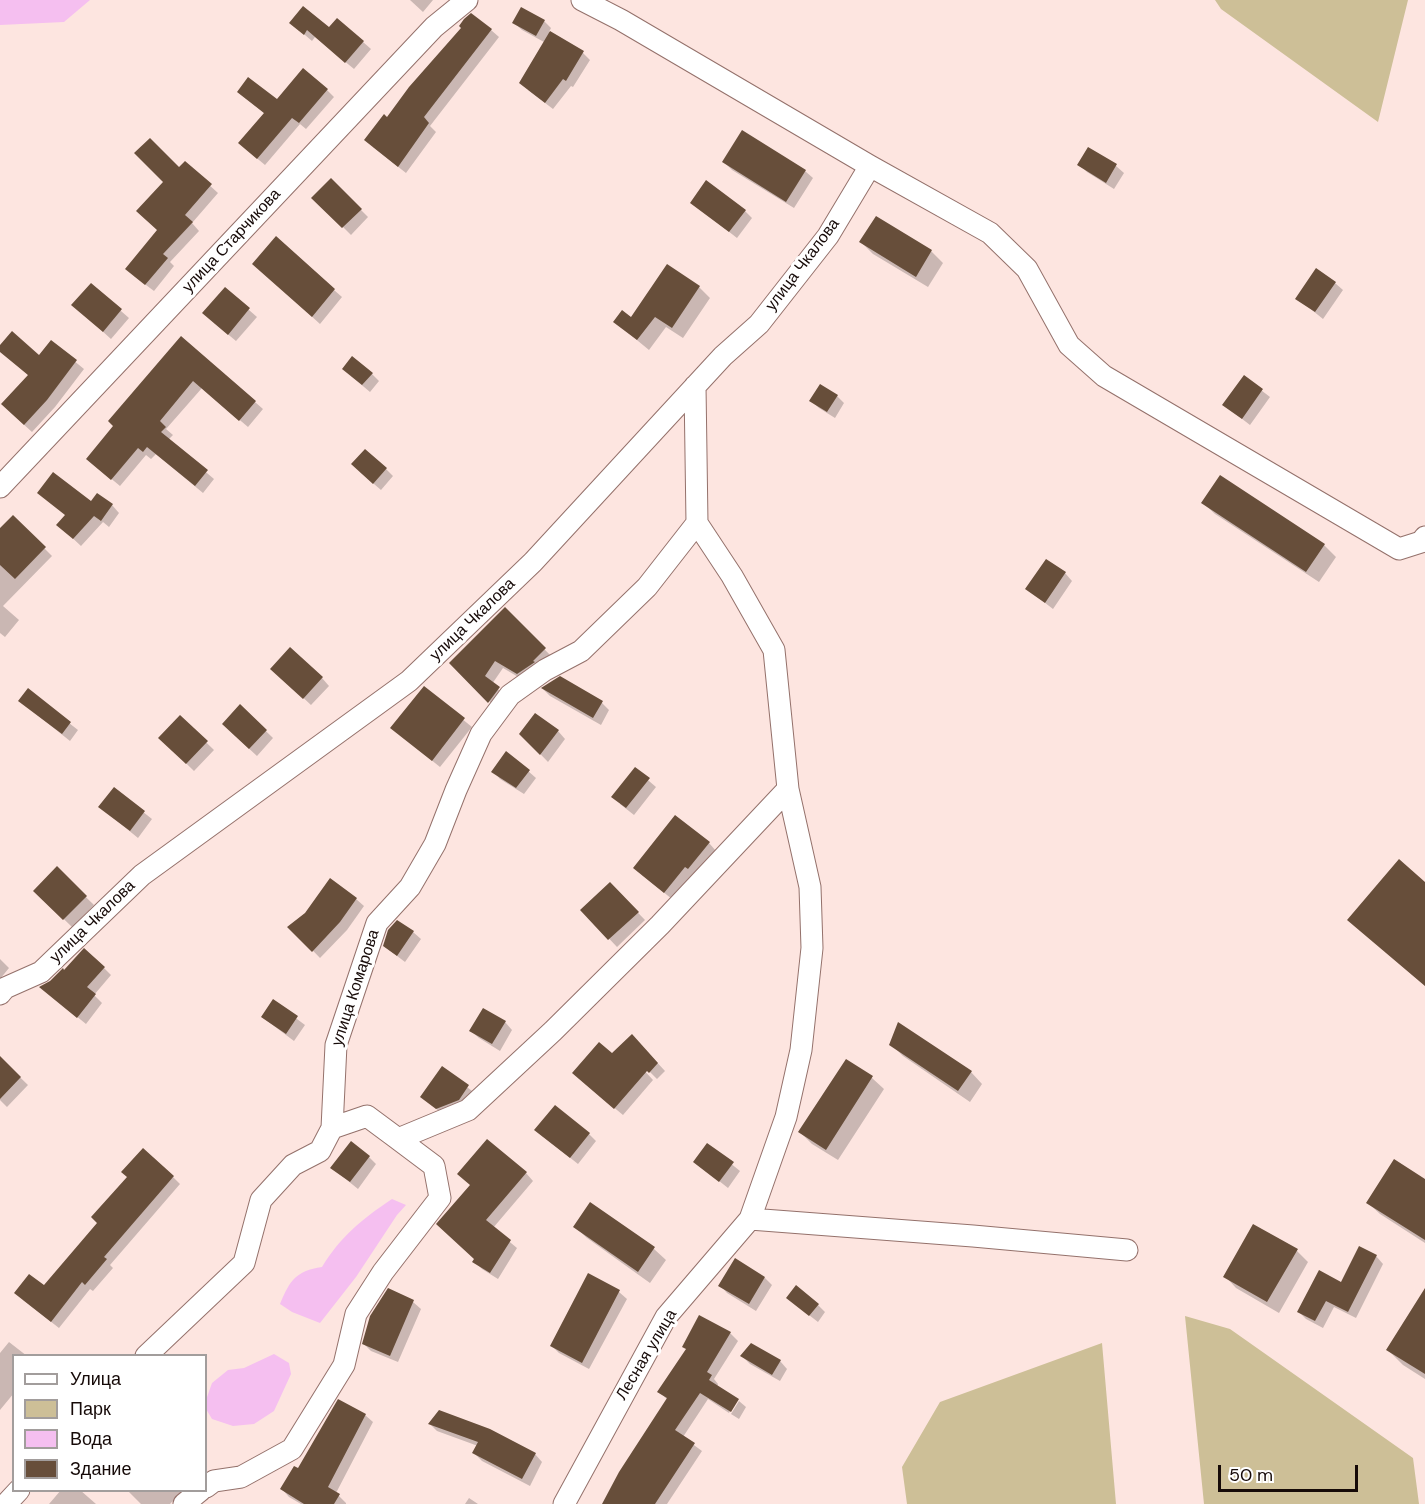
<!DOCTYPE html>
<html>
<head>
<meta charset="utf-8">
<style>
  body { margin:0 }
  #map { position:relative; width:1425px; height:1504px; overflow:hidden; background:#fde5e0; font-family:"DM Sans",sans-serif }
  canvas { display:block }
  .legend { position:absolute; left:12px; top:1354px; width:195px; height:138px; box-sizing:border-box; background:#fff; border:2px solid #a29d9c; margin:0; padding:8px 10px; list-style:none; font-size:18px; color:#160a08 }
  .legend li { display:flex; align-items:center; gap:12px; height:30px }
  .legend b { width:30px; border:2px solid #a29d9c }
  .scale { position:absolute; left:1218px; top:1465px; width:140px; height:27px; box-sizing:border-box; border:3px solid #160a08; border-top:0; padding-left:8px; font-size:18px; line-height:21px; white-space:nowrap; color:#160a08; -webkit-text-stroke:4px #fff; paint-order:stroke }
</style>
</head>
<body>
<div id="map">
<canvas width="1425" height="1504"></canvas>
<ul class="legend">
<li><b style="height:8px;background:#fff"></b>Улица</li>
<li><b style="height:16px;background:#cdbf97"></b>Парк</li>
<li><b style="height:16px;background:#f5bff0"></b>Вода</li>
<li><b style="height:16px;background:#674e3a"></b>Здание</li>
</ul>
<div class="scale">50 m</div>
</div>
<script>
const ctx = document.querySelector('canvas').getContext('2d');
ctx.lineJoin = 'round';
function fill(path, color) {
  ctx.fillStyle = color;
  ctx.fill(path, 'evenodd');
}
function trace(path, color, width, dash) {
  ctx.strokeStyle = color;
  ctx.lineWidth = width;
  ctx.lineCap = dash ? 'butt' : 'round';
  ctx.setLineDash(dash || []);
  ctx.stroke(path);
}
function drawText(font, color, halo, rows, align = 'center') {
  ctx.font = font + ' "DM Sans",sans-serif';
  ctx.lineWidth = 6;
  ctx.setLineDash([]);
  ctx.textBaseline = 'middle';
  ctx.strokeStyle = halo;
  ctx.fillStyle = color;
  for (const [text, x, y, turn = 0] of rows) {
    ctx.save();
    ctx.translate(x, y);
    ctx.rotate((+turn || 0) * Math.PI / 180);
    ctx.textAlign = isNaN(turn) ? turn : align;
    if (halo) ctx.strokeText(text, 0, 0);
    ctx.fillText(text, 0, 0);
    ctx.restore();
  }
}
fill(new Path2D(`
  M 1215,0 L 1408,0 L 1378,122 L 1221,9 Z
  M 1185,1316 L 1230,1329 L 1413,1458 L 1419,1504 L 1204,1504 Z
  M 1102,1343 L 1116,1504 L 907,1504 L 902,1467 L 940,1402 Z`), '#cdbf97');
fill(new Path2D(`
  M 0,0 L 90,0 L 64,22 L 0,25 Z
  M 392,1199 L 406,1205 L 397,1215 L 356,1277 L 320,1323 L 292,1312 L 280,1304 C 290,1280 296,1271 322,1267 C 341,1236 362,1219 392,1199 Z
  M 274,1354 L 289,1363 L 291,1374 L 274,1411 L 254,1424 L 233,1426 L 212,1419 L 206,1409 L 206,1400 L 212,1383 L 228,1370 L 244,1368 Z`), '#f5bff0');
fill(new Path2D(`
  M 410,0 L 433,0 L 423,12 Z
  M 338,20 L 371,49 L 354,69 L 315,37 L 312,41 L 291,23 L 330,29 Z
  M 544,21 L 551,28 L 549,32 L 583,53 L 590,60 L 573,87 L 571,86 L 553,109 L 528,90 L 544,42 L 522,30 L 514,23 Z
  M 491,30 L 499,37 L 430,126 L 436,132 L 406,173 L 373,147 L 387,119 Z
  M 327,90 L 334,97 L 306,129 L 300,124 L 265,165 L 247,150 L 265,114 L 239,92 L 277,101 Z
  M 1089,149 L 1116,166 L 1124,173 L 1114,189 L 1087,172 L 1079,164 Z
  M 724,162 L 805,171 L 813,178 L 794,208 L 732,170 Z
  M 185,163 L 218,193 L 192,223 L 199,231 L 170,262 L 174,266 L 154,291 L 134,276 L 158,230 L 165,182 Z
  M 331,180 L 368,217 L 351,235 L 314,198 Z
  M 692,203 L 745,211 L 752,218 L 737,238 Z
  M 876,218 L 931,251 L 943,263 L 928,287 L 873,254 L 861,242 Z
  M 667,266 L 699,287 L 710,298 L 683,338 L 666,327 L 649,350 L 615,322 L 631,319 Z
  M 1335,283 L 1343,290 L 1323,319 L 1297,298 Z
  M 91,285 L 129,318 L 111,339 L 81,312 Z
  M 225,289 L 257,317 L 236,341 L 212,321 Z
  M 334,290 L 342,297 L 320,324 L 297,303 Z
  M 181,338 L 263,409 L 248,427 L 202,388 L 166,429 L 173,435 L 168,440 L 214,479 L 203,493 L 156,454 L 151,459 L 146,455 L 120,486 L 96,466 Z
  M 51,342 L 84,369 L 55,407 L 32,432 L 10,412 L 29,376 L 0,350 L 0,348 L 40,357 Z
  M 372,374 L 379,381 L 370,392 L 351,376 Z
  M 1244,377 L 1270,397 L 1250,425 L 1224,405 Z
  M 837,396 L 844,403 L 835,418 L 819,408 L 811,401 Z
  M 386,469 L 393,476 L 381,490 L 360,472 Z
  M 91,503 L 112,505 L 119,513 L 109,527 L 103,522 L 81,546 L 66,532 Z
  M 1203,503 L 1324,545 L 1336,557 L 1319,582 L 1215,514 Z
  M 13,517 L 52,556 L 3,606 L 19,620 L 5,637 L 0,633 L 0,531 Z
  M 1065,573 L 1072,581 L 1053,609 L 1027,589 Z
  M 505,609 L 552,657 L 525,681 L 503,668 L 492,684 L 506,696 L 497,709 L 451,663 Z
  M 280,676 L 322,678 L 329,686 L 311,705 Z
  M 424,688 L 472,727 L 440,767 L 400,735 Z
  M 543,689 L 602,703 L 609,710 L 601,725 L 550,696 Z
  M 28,691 L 78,730 L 70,741 L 20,701 Z
  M 240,706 L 273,738 L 257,756 L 231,732 Z
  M 180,717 L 214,750 L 194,771 L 160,738 Z
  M 558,731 L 565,739 L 548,762 L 521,734 Z
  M 635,769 L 656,787 L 634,815 L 620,804 Z
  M 493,771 L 528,771 L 536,778 L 524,794 L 500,779 Z
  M 114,789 L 152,819 L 138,838 L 100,807 Z
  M 709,843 L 716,851 L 696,876 L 693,874 L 672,899 L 642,875 Z
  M 57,869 L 94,905 L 72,927 L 35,891 Z
  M 610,884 L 645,920 L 617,947 L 582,910 Z
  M 1425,884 L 1425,986 L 1349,920 Z
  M 356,899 L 364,906 L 347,930 L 320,958 L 290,927 Z
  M 413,932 L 421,939 L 405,962 L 384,946 Z
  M 0,959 L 9,968 L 0,979 Z
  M 104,968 L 111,975 L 94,995 L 102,1003 L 86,1024 L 49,994 Z
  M 273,1001 L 305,1025 L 294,1041 L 262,1017 Z
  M 505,1022 L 512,1030 L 500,1051 L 479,1038 L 471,1031 Z
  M 639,1043 L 665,1071 L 657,1079 L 643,1065 L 641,1067 L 653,1080 L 623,1115 L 582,1081 L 613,1055 Z
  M 891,1044 L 971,1072 L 982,1084 L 970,1102 L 903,1056 Z
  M 0,1058 L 28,1085 L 7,1107 L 0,1100 Z
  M 847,1061 L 872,1078 L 884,1089 L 838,1160 L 812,1144 L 800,1132 Z
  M 442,1068 L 476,1094 L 445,1116 L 422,1097 Z
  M 589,1134 L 596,1141 L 578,1164 L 544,1137 Z
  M 708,1145 L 740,1171 L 728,1188 L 695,1162 Z
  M 369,1157 L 376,1164 L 358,1189 L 332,1168 Z
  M 526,1173 L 533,1181 L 493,1228 L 517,1248 L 498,1279 L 482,1269 L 474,1261 L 476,1259 L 446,1231 Z
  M 173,1177 L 180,1184 L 110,1265 L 113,1268 L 93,1291 L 90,1289 L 59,1328 L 23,1300 L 44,1288 Z
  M 1425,1180 L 1425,1243 L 1380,1214 L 1368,1203 Z
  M 591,1204 L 654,1249 L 666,1260 L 650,1283 L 587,1238 L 575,1227 Z
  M 1297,1251 L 1308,1262 L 1279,1313 L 1236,1288 L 1225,1276 Z
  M 1376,1256 L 1383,1264 L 1356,1318 L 1334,1307 L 1323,1328 L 1306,1319 L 1298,1311 L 1342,1284 Z
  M 589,1275 L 619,1292 L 627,1299 L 589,1369 L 559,1353 L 552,1346 Z
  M 765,1278 L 772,1285 L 756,1311 L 727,1293 L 720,1285 Z
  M 388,1290 L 413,1302 L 421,1309 L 398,1362 L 371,1351 L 364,1344 Z
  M 1425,1298 L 1425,1379 L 1403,1365 L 1388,1350 Z
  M 796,1305 L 818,1305 L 825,1312 L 818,1322 Z
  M 700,1317 L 730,1333 L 738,1341 L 714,1379 L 718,1384 L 717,1387 L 737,1399 L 729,1413 L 708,1399 L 683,1437 L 702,1451 L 667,1504 L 603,1504 L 668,1400 L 659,1392 L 687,1350 Z
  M 9,1342 L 27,1356 L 14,1356 L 14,1393 L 0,1410 L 0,1353 Z
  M 742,1356 L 780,1361 L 787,1369 L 780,1381 L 750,1364 Z
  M 739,1401 L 746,1407 L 739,1419 L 731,1414 Z
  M 365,1415 L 373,1422 L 336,1493 L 346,1503 L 346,1504 L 301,1504 L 289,1497 L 282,1489 L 298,1470 Z
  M 430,1424 L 535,1454 L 542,1462 L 530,1486 L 482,1461 L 474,1453 L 478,1446 L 437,1431 Z
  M 61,1490 L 80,1490 L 96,1504 L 49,1504 Z
  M 127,1490 L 183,1490 L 170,1504 L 141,1504 Z
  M 469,1498 L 478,1504 L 465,1504 Z`), '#0003');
fill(new Path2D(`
  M 303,6 L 329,27 L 337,18 L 364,41 L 345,63 L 307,30 L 304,35 L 289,23 Z
  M 521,7 L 545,20 L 536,36 L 512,23 Z
  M 471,13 L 492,29 L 424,117 L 429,123 L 398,167 L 364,140 L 384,114 L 387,117 L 409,87 L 461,28 L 459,26 L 464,19 Z
  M 550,31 L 584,51 L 566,81 L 563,79 L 545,103 L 519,83 Z
  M 303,68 L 328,89 L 299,123 L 292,118 L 257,159 L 238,143 L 264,113 L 237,92 L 248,77 L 277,99 Z
  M 742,130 L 806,170 L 786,202 L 722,162 Z
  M 150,138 L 179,167 L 185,161 L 212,184 L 185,215 L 193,222 L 163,254 L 168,258 L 145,285 L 125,269 L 157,230 L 136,211 L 163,182 L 134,153 Z
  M 1088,147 L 1117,164 L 1106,183 L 1077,165 Z
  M 331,178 L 362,209 L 342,228 L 311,198 Z
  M 706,180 L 746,210 L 729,232 L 690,203 Z
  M 876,216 L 932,250 L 916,277 L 859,242 Z
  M 276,236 L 335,289 L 312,317 L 252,264 Z
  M 667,264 L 700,286 L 672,328 L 655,317 L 637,340 L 613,322 L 622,310 L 631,317 Z
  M 1316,268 L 1336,282 L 1315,312 L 1295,299 Z
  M 91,283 L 122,309 L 103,332 L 71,305 Z
  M 225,287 L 250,308 L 228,335 L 202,313 Z
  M 12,331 L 39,355 L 51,340 L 77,360 L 47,400 L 24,425 L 1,404 L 28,375 L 0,352 L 0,345 Z
  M 181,336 L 256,401 L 239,421 L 193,381 L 160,421 L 166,427 L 161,432 L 208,470 L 195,486 L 147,447 L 143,452 L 138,448 L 111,480 L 86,459 L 113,426 L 108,421 Z
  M 352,356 L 373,373 L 362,385 L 342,369 Z
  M 1244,375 L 1263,389 L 1242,419 L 1222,405 Z
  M 820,384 L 838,395 L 827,412 L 809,401 Z
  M 365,449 L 387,468 L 373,484 L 351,464 Z
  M 53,472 L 91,501 L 97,493 L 113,504 L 101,521 L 94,516 L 73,539 L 56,525 L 65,515 L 37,493 Z
  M 1220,475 L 1325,544 L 1306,572 L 1201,503 Z
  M 13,515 L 46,547 L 15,579 L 0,565 L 0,528 Z
  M 1046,559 L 1066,572 L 1045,603 L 1025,589 Z
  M 505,607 L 546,648 L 533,661 L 535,662 L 517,674 L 495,661 L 485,676 L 500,687 L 488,703 L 449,663 Z
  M 290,647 L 323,677 L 303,699 L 270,669 Z
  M 560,676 L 603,701 L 593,718 L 541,688 Z
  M 424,686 L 465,718 L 432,761 L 390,728 Z
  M 28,688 L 71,722 L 62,734 L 18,701 Z
  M 240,704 L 267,730 L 249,749 L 222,724 Z
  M 535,713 L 559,730 L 540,755 L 519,734 Z
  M 180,715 L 208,741 L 186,764 L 158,738 Z
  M 506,751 L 530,770 L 516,788 L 491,772 Z
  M 635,767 L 650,778 L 626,808 L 611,797 Z
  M 114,787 L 145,811 L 130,831 L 98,807 Z
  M 675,815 L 710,842 L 688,869 L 685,867 L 664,893 L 633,868 Z
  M 1399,859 L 1425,882 L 1425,986 L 1347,920 Z
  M 57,866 L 87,896 L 63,920 L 33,891 Z
  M 330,878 L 357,898 L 340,922 L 312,952 L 287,927 L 305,913 Z
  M 610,882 L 639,912 L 608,940 L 580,910 Z
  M 397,920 L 414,931 L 397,956 L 383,946 L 388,930 Z
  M 84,948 L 105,967 L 87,987 L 96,994 L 77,1018 L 39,987 L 50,981 L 63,968 L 64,970 Z
  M 273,999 L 298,1016 L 286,1034 L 261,1017 Z
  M 483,1008 L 506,1021 L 492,1044 L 469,1031 Z
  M 898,1022 L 972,1071 L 958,1091 L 889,1045 Z
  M 632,1034 L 658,1063 L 649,1073 L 647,1071 L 614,1109 L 572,1073 L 599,1042 L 612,1053 Z
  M 0,1056 L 21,1077 L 0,1099 Z
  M 846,1059 L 873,1076 L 826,1150 L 798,1132 Z
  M 442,1066 L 469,1085 L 459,1100 L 436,1109 L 420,1097 Z
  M 555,1105 L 590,1133 L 570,1158 L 534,1130 Z
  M 487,1139 L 527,1172 L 486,1220 L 511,1240 L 490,1273 L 472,1262 L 474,1259 L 436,1224 L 470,1185 L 457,1174 Z
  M 351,1141 L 370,1156 L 350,1182 L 330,1168 Z
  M 707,1143 L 734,1162 L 719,1182 L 693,1162 Z
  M 143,1148 L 174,1176 L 104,1257 L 107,1259 L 85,1285 L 82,1282 L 51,1322 L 14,1293 L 29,1274 L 44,1285 L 97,1223 L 91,1217 L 127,1177 L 121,1172 Z
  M 1394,1159 L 1425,1179 L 1425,1240 L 1366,1203 Z
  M 590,1202 L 655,1247 L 638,1272 L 573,1227 Z
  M 1253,1224 L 1298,1249 L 1267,1302 L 1223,1277 Z
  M 1359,1246 L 1377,1255 L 1348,1312 L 1326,1301 L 1315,1321 L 1297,1312 L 1319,1270 L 1341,1282 Z
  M 735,1258 L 765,1277 L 749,1304 L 718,1286 Z
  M 588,1273 L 620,1290 L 582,1363 L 550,1346 Z
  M 796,1285 L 819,1304 L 809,1316 L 786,1298 Z
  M 388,1288 L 414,1300 L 390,1356 L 362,1344 L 370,1316 Z
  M 1425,1288 L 1425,1374 L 1386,1350 Z
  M 699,1315 L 731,1332 L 707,1372 L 712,1375 L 709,1380 L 739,1399 L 731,1412 L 700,1393 L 675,1430 L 695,1443 L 655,1504 L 602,1504 L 619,1472 L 667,1398 L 657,1392 L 686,1349 L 682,1347 Z
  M 751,1343 L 781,1360 L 772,1375 L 740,1356 Z
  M 338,1399 L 366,1414 L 328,1487 L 340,1494 L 334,1504 L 304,1504 L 280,1489 L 294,1466 L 298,1468 Z
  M 439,1410 L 490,1429 L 536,1453 L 522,1479 L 472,1453 L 478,1442 L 428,1424 Z`), '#674e3a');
const minor = new Path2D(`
  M 582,0 L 621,20 L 870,166 L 990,233 L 1027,269 L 1069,345 L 1104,376 L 1399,549 L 1421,542 L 1425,537
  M 0,487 L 434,27 L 467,0
  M 0,994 L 5,988 L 41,972 L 142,875 L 409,681 L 533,562 L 723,356 L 759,324 L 828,236 L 870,166
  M 332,1128 L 367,1116 L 398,1139
  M 750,1219 L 973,1236 L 1127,1250
  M 146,1356 L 244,1263 L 261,1200 L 293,1165 L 320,1151 L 332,1128 L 336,1045 L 377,923 L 410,887 L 435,844 L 456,790 L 481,734 L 510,695 L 545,670 L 581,651 L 647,587 L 697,523
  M 206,1487 L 214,1481 L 241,1477 L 292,1449 L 344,1365 L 356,1314 L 383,1272 L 440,1198 L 434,1166 L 398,1139 L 468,1110 L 553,1031 L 660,925 L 788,789
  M 6,1504 L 19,1490
  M 184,1504 L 201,1490
  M 564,1504 L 666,1317 L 750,1219 L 786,1117 L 801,1050 L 812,948 L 810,887 L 788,789 L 774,650 L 732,576 L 697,523 L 695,386`);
trace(minor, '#94716b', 23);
trace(minor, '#fff', 21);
drawText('16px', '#160a08', '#fff', [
  ["улица Старчикова",232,241,-47],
  ["улица Чкалова",803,265,-53],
  ["улица Чкалова",473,620,-44],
  ["улица Чкалова",93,922,-44],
  ["улица Комарова",356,988,-72],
  ["Лесная улица",647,1355,-59]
]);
</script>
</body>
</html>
